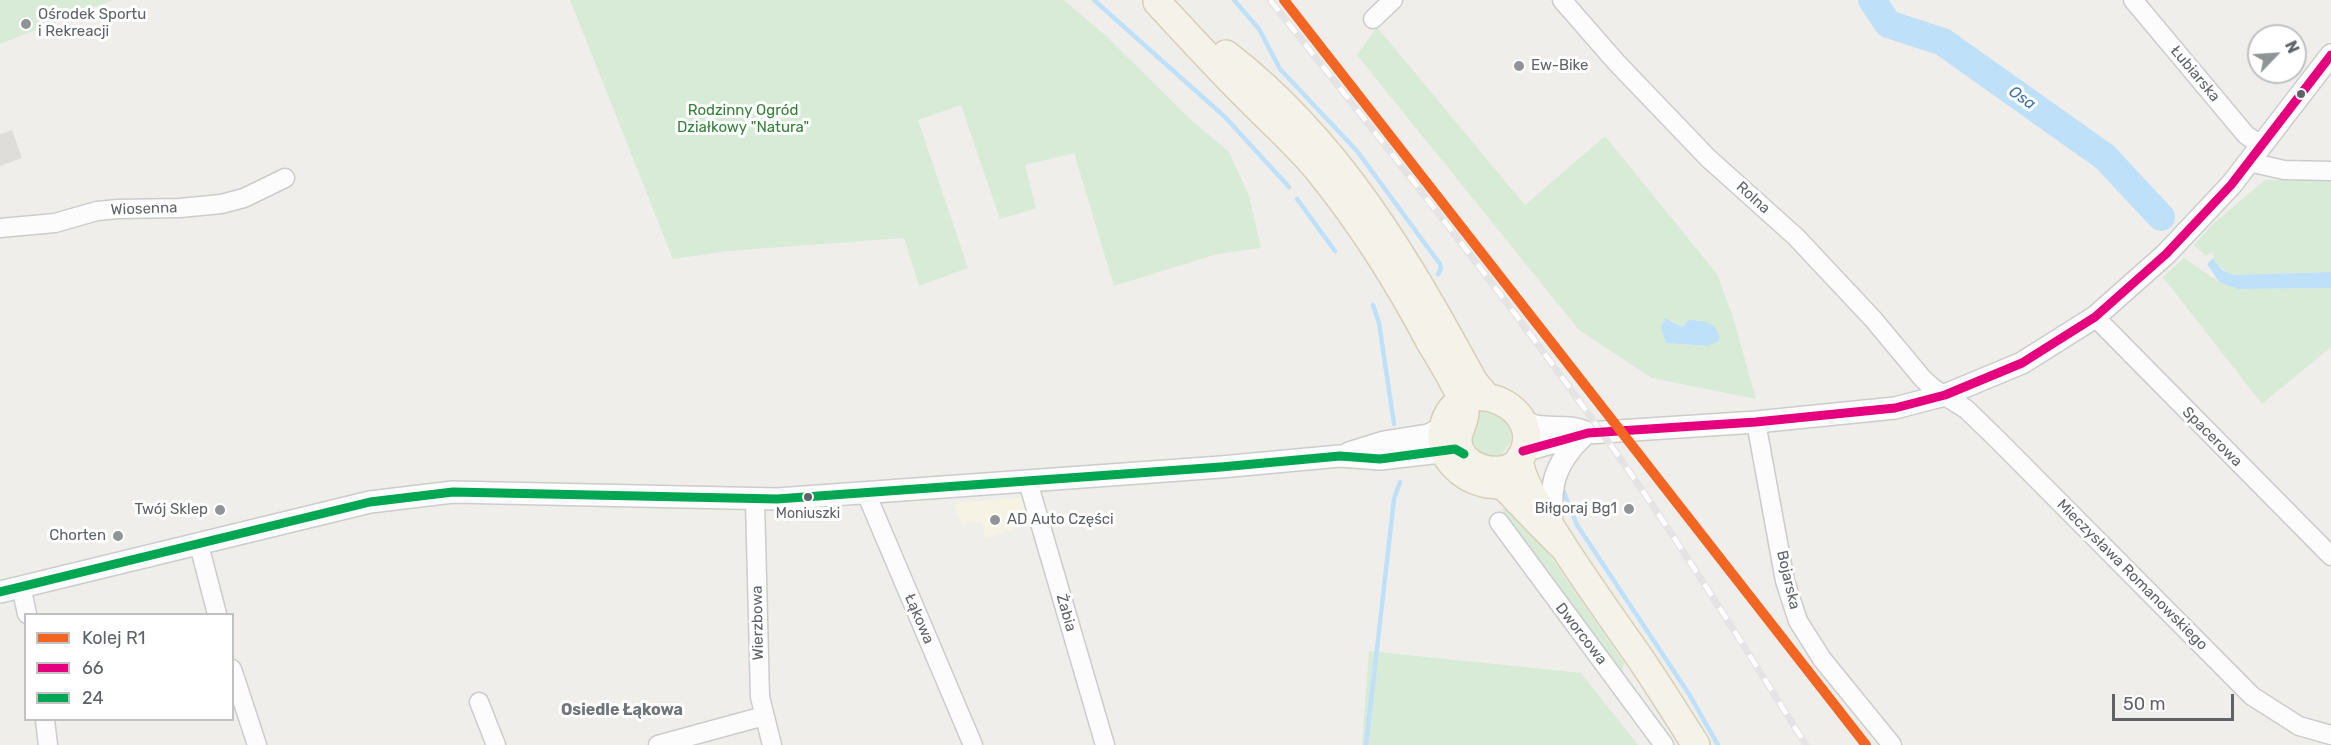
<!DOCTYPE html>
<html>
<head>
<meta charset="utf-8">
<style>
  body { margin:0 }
  #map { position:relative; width:2331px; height:745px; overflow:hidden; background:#efeeea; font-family:Rubik,sans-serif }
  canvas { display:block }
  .legend { position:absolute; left:24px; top:613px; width:210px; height:108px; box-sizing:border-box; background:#fff; border:2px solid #bfc1c3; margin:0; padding:8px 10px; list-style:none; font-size:18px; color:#5f6368 }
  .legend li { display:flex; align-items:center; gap:12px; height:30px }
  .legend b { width:30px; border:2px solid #bfc1c3 }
  .north { position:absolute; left:2247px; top:24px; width:60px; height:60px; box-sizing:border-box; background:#fff; border:2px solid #bfc1c3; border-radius:50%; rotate:65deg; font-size:16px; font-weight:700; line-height:24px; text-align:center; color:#5f6368 }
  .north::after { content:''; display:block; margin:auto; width:21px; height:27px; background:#919496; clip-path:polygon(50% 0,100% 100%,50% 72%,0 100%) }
  .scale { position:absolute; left:2112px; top:694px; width:122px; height:27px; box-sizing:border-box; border:3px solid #5f6368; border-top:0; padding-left:8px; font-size:18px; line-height:21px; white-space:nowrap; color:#5f6368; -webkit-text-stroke:4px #fff; paint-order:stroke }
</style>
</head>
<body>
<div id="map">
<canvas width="2331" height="745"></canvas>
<ul class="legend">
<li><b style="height:8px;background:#f26522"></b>Kolej R1</li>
<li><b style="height:8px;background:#e5007d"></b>66</li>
<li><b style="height:8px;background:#00a651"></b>24</li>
</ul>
<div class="north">N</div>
<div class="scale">50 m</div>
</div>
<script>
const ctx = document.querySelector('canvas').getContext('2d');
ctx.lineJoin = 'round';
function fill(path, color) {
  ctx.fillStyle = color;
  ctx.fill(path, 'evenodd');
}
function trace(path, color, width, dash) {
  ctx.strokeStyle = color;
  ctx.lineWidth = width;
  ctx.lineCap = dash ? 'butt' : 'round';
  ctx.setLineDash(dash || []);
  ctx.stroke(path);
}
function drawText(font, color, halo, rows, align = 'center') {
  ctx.font = font + ' Rubik,sans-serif';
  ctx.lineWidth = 6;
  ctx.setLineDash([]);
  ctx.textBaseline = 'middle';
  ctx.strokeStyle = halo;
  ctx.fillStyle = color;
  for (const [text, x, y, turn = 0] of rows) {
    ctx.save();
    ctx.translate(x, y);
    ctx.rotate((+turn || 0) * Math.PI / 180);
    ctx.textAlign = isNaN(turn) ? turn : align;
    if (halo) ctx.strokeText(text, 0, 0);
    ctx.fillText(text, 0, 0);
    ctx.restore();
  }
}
fill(new Path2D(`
  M 1025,497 L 1031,524 L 986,538 L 981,521 L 962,525 L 953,503 Z`), '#f7f3e4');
fill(new Path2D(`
  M 12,130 L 22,158 L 0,166 L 0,134 Z`), '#dfddda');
fill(new Path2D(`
  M 0,0 L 113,0 L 0,44 Z
  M 570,0 L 1064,0 L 1104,34 L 1191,120 L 1229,152 L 1249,196 L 1261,248 L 1217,254 L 1114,286 L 1074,153 L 1025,165 L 1036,208 L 1000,219 L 961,105 L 918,120 L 968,268 L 919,286 L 904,238 L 728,251 L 673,259 Z
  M 1377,27 L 1525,205 L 1605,136 L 1717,274 L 1733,317 L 1756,399 L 1652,378 L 1579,330 L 1357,55 ZM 1671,320 L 1682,327 L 1692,320 L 1701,320 L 1707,346 L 1666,343 Z
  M 2265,180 L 2331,180 L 2331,272 L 2233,275 C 2224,271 2213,264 2213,252 L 2206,256 L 2194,245 L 2214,223 Z
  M 2184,258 L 2219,282 L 2238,289 L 2331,288 L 2331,347 L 2262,404 L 2163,277 Z
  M 1477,410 C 1498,412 1513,417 1511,442 L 1501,455 L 1486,456 C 1466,445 1473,429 1477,410 Z
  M 1502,509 L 1510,510 L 1542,544 L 1624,663 L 1622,671 L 1524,544 Z
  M 1369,651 L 1581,673 L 1638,745 L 1362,745 Z`), '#d8ebd6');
fill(new Path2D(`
  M 2213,258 L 2222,270 L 2233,275 L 2331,272 L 2331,288 L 2238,289 L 2219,282 L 2207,264 Z
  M 1665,318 L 1682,327 L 1689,320 C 1704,320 1720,323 1719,341 L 1707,346 L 1666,343 L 1661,328 Z`), '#bfe0f9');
trace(new Path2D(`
  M 1094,0 L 1225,117 L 1289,187
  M 1234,0 L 1259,29 L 1280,69 L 1357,151 L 1440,264 L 1441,269 L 1438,274
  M 1297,199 L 1335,251
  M 1373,305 L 1379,323 L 1394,424
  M 1563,490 L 1577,525 L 1689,694 L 1718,745
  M 1366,745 L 1394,499 L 1400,482`), '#bfe0f9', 4.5);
trace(new Path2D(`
  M 1872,0 L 1888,24 L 1943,42 L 2105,157 L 2161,217`), '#bfe0f9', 28);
const minor = new Path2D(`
  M 1562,0 L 1616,62 L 1708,158 L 1796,237 L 1873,319 L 1923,379 L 1934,389 L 1966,409 L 1997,439 L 2252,696 L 2299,726 L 2331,735
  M 2133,0 L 2246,135 L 2261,145
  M 1373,19 L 1393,0
  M 2249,162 L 2284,170 L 2331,171
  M 0,228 L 55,223 L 97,211 L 118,209 L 180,208 L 221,204 L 244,198 L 285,178
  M 2095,317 L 2331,556
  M 1756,422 L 1785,581 L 1798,621 L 1822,659 L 1892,745
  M 1028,482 L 1105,745
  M 866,493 L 973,745
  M 755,500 L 760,697 L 772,745
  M 1499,522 L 1664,745
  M 199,545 L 217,614
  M 21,586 L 27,614
  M 232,669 L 257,745
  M 479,702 L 496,745
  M 45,720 L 48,745
  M 658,745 L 764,716`);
const tertiary = new Path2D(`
  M 1522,421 C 1541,433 1567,422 1587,433
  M 1523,451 L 1588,433 L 1756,422 L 1895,408 L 1945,395 L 2022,363 L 2095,317 L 2166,254 L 2231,185 L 2331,55
  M 1349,453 L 1384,442 L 1428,435 L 1443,428
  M 1552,527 C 1550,486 1552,466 1583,436
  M 0,592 L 370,502 L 453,492 L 777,499 L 1221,467 L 1340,456 L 1380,459 L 1458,450`);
const primary = new Path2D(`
  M 1157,2 C 1186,33 1215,65 1245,95 C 1269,120 1296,143 1318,170 C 1361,223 1398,281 1430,342 C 1439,357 1463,395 1465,411 C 1466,421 1457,431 1458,442 C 1461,468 1497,478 1516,464 C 1561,409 1450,360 1442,435 C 1440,458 1462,478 1483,483 C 1490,485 1499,484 1505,488 C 1511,492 1516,500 1521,504 C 1535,519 1549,533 1563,547
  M 1226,54 C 1339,141 1407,259 1474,382 L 1486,396
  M 1520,458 C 1516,489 1622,631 1644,664 C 1662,691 1679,718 1696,745`);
trace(minor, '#cbcccc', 21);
trace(tertiary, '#cbcccc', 24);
trace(primary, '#d7ceb8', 30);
trace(minor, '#fdfcfc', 18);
trace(tertiary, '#fdfcfc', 21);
trace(primary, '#f4f2e9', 27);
const rail = new Path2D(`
  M 1270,0 C 1387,147 1504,294 1612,447 C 1681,544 1743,645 1806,745`);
trace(rail, '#e4e4e4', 7);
trace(rail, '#fff', 4.5, [14]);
trace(new Path2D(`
  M 1523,451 L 1588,433 L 1756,422 L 1895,408 L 1945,395 L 2022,363 L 2095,317 L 2166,254 L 2231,185 L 2331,55`), '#e5007d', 9);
trace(new Path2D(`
  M 0,592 L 370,502 L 453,492 L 777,499 L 1221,467 L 1340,456 L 1380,459 L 1455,449 L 1464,454`), '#00a651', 9);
trace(new Path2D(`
  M 1284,0 L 1866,745`), '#f26522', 10);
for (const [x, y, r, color] of [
  [26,24,6,"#919496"],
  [1519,66,6,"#919496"],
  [2301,94,5,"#5f6368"],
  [808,497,5,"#5f6368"],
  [1629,509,6,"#919496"],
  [220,510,6,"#919496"],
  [995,520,6,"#919496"],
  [118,536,6,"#919496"]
]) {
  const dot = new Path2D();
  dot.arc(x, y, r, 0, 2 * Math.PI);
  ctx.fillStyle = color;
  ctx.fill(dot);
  trace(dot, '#fff', 2);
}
drawText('14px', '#5f6368', '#fff', [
  ["Moniuszki",808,514]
]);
drawText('15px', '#5f6368', '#fff', [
  ["Ośrodek Sportu",38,15],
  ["i Rekreacji",38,32],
  ["Ew-Bike",1531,66],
  ["Biłgoraj Bg1",1617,509,"right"],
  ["Twój Sklep",208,510,"right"],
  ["AD Auto Części",1007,520],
  ["Chorten",106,536,"right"]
], 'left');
drawText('15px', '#5f6368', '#fff', [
  ["Łubiarska",2195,74,50],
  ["Rolna",1753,198,42],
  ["Wiosenna",144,209,-2],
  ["Spacerowa",2212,437,45],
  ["Mieczysława Romanowskiego",2132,575,45],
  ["Bojarska",1788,580,77],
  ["Żabia",1066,613,74],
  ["Łąkowa",919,619,67],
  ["Wierzbowa",758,623,-91],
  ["Dworcowa",1581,634,52]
]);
drawText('15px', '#348238', '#fff', [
  ["Rodzinny Ogród",743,111],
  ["Działkowy \"Natura\"",743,128]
]);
drawText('italic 16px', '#4174aa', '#fff', [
  ["Osa",2022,98,35]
]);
drawText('bold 16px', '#70757a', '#fff', [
  ["Osiedle Łąkowa",622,710]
]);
</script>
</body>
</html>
